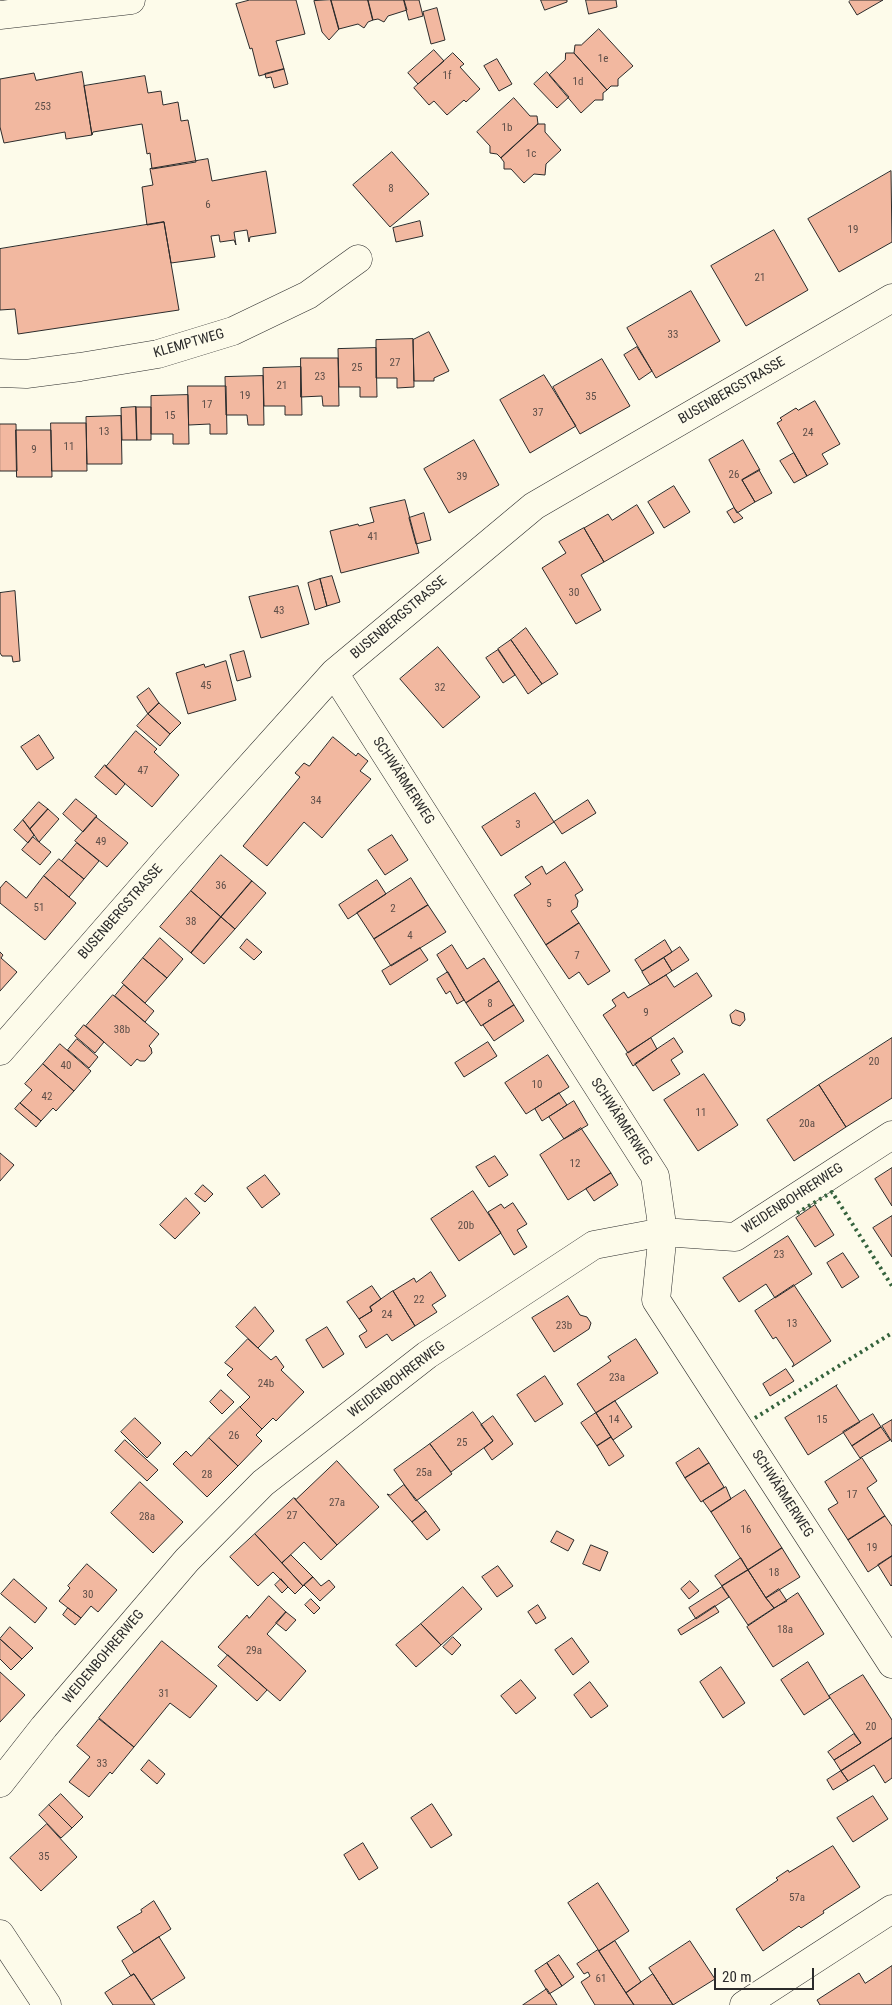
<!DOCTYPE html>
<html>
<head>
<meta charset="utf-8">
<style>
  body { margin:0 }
  #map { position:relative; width:892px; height:2005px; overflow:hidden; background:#fdfbea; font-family:"Roboto Condensed",sans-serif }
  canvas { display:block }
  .scale { position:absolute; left:714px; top:1968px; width:100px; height:22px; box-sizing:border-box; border:2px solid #2b2b2b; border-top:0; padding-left:6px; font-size:15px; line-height:18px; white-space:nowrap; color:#2b2b2b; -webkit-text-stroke:4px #fdfbea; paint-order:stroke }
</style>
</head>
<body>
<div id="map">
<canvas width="892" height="2005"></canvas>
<div class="scale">20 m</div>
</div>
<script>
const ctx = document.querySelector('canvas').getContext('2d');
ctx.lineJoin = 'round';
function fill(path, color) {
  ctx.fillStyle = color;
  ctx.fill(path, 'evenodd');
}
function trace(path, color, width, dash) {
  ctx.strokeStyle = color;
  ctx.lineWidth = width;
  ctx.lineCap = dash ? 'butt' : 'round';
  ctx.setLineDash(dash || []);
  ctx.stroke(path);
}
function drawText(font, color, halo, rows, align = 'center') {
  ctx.font = font + ' "Roboto Condensed",sans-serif';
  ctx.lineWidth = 4;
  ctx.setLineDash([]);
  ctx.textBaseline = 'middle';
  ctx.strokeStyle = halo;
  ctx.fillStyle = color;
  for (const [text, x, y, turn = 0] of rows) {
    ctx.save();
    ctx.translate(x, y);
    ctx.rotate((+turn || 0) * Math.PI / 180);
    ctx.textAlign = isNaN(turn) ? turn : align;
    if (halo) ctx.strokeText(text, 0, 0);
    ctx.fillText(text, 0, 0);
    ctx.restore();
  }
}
const building = new Path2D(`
  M 250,0 L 296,0 L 305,34 L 276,41 L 284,69 L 259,76 L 252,48 L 250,49 L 236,4 Z
  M 331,0 L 368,0 L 373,20 L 368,22 L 364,28 L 358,24 L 339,29 Z
  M 331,0 L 339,29 L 329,40 L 322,32 L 314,1 Z
  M 368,0 L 404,0 L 407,10 L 388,16 L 384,22 L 378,19 L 373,20 Z
  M 404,0 L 419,0 L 423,16 L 409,20 Z
  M 541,0 L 567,0 L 567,2 L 545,10 Z
  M 586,0 L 616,0 L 617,7 L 589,14 Z
  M 851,0 L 883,0 L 857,15 L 849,2 Z
  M 437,8 L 445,40 L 431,44 L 423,12 Z
  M 599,29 L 633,66 L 618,79 L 618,86 L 611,86 L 607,90 L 574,53 L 575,45 L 581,45 Z
  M 434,50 L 444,61 L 418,84 L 408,73 Z
  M 453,53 L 464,64 L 460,67 L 480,89 L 466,102 L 464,100 L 447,115 L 434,101 L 429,105 L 414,88 Z
  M 566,53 L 574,53 L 607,90 L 603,93 L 603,100 L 595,100 L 581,113 L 549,75 L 565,60 Z
  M 497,59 L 512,84 L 499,91 L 484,66 Z
  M 284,69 L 288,84 L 274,88 L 271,77 L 266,78 L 265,74 Z
  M 82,72 L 92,135 L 66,139 L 65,132 L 4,143 L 0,127 L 0,79 L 34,73 L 36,80 Z
  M 547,72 L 569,97 L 557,108 L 534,84 Z
  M 145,76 L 148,93 L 161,91 L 163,105 L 178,102 L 181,121 L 188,120 L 196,162 L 152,169 L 150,153 L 147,154 L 142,124 L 93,132 L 92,135 L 84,86 Z
  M 514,98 L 530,116 L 537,116 L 538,124 L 501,158 L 497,154 L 490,153 L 490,146 L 477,132 Z
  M 538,124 L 545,124 L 545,132 L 561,150 L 546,164 L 545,175 L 534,174 L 524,183 L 511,169 L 504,169 L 504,162 L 501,158 Z
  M 392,152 L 429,194 L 390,227 L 353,185 Z
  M 208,159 L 212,181 L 266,171 L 276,233 L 250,237 L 249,242 L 247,230 L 234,232 L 236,245 L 234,240 L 220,242 L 219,235 L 211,236 L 215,257 L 171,263 L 164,222 L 147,225 L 142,187 L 153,185 L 150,169 Z
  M 891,171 L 892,242 L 839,272 L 808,219 Z
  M 420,221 L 423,236 L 396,242 L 393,228 Z
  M 164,222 L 179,310 L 18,334 L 15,309 L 0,310 L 0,249 Z
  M 774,230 L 808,290 L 746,326 L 711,266 Z
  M 691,291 L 720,341 L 656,378 L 627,328 Z
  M 429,332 L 449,371 L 434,378 L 434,381 L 414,381 L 413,340 Z
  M 413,339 L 414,387 L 397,388 L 397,378 L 376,378 L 376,340 Z
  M 637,347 L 652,371 L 639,380 L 624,355 Z
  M 376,348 L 377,397 L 360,397 L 360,387 L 339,387 L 338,349 Z
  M 301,358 L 338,358 L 339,406 L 323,406 L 322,396 L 301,397 Z
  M 602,359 L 630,406 L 580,434 L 553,387 Z
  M 301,367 L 302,415 L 285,415 L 285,406 L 264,406 L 263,368 Z
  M 544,375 L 576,426 L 530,453 L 500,400 Z
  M 263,376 L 264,425 L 248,425 L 247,415 L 226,415 L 225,377 Z
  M 188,386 L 226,386 L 227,434 L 210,434 L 210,424 L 189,425 Z
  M 188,395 L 189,444 L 173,444 L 173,434 L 151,434 L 151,396 Z
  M 815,401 L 840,444 L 822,454 L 828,464 L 807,476 L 777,423 L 782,420 L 780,418 L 796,408 L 798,410 Z
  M 136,407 L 137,440 L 122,440 L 121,408 Z
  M 136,407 L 151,407 L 151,440 L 137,440 Z
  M 121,416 L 122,464 L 87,464 L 86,417 Z
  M 51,423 L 86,423 L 87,471 L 52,471 Z
  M 0,424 L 16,424 L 17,471 L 0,471 Z
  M 16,430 L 51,430 L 52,477 L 17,477 Z
  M 474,440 L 499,485 L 449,513 L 424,469 Z
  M 743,440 L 760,470 L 742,480 L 755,502 L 737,513 L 709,460 Z
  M 794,453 L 807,476 L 794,483 L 780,461 Z
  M 759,470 L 772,493 L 755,502 L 742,480 Z
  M 674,486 L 690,512 L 664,528 L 648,502 Z
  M 405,500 L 419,553 L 341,573 L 330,531 L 358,524 L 359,526 L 374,522 L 370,508 Z
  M 637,505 L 654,533 L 604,562 L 584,528 L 608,514 L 612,520 Z
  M 734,508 L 743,518 L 734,523 L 727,512 Z
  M 424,513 L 431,540 L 416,544 L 409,518 Z
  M 584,528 L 604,562 L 581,575 L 601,610 L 576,624 L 542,568 L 566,553 L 559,542 Z
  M 332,576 L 340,602 L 327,606 L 320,579 Z
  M 320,579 L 327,606 L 315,610 L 308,583 Z
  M 298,586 L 309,624 L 261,638 L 249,597 Z
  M 15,591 L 20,661 L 13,662 L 12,656 L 2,656 L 0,653 L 0,593 Z
  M 526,628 L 558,674 L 542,684 L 511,640 Z
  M 511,640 L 542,684 L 528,694 L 498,649 Z
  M 438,647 L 480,697 L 443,728 L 400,679 Z
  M 498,650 L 515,675 L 503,683 L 486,658 Z
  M 244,651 L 251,677 L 237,681 L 230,655 Z
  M 226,661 L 236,700 L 188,714 L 176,673 L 204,664 L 205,667 Z
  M 149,688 L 159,703 L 148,714 L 137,697 Z
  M 159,703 L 181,723 L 170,734 L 148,714 Z
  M 148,714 L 170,734 L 160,746 L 137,726 Z
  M 136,731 L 157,749 L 154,752 L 179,775 L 152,807 L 106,767 Z
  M 39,735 L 54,758 L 37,770 L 21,747 Z
  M 333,737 L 356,756 L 358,753 L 368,761 L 360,771 L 371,779 L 322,838 L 304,822 L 267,866 L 243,846 L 300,777 L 295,773 L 304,763 L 309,766 Z
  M 105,765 L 125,784 L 116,795 L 95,777 Z
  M 535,793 L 554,822 L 501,856 L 482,827 Z
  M 76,799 L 97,816 L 83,832 L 63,814 Z
  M 588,800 L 596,813 L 562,834 L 554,822 Z
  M 39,802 L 48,809 L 30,829 L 23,820 Z
  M 48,809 L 59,819 L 39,842 L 30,829 Z
  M 96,817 L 128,843 L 107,867 L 75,841 Z
  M 23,820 L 34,835 L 28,843 L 14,830 Z
  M 392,835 L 408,860 L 385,875 L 368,850 Z
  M 33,837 L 51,852 L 40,865 L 22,850 Z
  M 77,843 L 99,861 L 84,879 L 62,861 Z
  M 221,855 L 252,881 L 221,917 L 191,891 Z
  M 59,859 L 84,879 L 69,897 L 44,876 Z
  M 565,862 L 583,890 L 575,895 L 578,901 L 577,907 L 571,911 L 579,923 L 546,945 L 514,895 L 531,884 L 525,877 L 542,866 L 546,874 Z
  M 44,876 L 76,903 L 45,940 L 0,903 L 0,888 L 6,881 L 26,898 Z
  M 411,878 L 428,905 L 374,939 L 357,913 Z
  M 377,880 L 386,894 L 348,919 L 339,905 Z
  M 252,881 L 266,893 L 235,929 L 221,917 Z
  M 191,891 L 221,917 L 191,953 L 160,927 Z
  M 428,905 L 446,932 L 391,966 L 374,939 Z
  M 221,917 L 235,929 L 204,964 L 191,953 Z
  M 579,923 L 610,971 L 588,985 L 579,972 L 569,979 L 546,945 Z
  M 160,938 L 183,959 L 167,978 L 143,958 Z
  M 247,939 L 262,952 L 254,960 L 240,948 Z
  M 665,940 L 672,952 L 642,971 L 635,960 Z
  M 452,945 L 467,969 L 484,958 L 499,981 L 466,1003 L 437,955 Z
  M 680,947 L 689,960 L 672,971 L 664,958 Z
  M 420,948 L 428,960 L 390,985 L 382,971 Z
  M 0,952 L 3,955 L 1,958 L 17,972 L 0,991 Z
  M 143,958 L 167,978 L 145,1003 L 122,983 Z
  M 664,958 L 672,971 L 650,985 L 642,972 Z
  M 448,972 L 464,1000 L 457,1004 L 450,991 L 446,994 L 437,979 Z
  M 697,973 L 712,996 L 628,1053 L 603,1015 L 616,1006 L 612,1000 L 624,992 L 628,998 L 666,975 L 674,987 Z
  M 499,981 L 514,1005 L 481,1026 L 466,1003 Z
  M 124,985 L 154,1011 L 145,1022 L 115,996 Z
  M 113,995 L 159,1034 L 149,1046 L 151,1048 L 152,1053 L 145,1061 L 140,1061 L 137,1059 L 131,1066 L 86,1026 Z
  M 514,1005 L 524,1021 L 494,1041 L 483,1025 Z
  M 736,1010 L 744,1013 L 745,1020 L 740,1026 L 732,1023 L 730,1015 Z
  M 84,1025 L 104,1042 L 95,1053 L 75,1036 Z
  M 651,1038 L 657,1049 L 633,1066 L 626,1054 Z
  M 674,1038 L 683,1052 L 671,1060 L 680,1074 L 653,1091 L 635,1064 Z
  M 892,1038 L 892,1098 L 846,1127 L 819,1085 Z
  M 77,1039 L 98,1057 L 89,1068 L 68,1050 Z
  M 488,1042 L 497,1056 L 464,1077 L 455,1063 Z
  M 60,1044 L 91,1071 L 74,1091 L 43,1064 Z
  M 548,1055 L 569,1087 L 526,1114 L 505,1083 Z
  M 43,1064 L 74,1091 L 56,1111 L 53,1108 L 41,1121 L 20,1103 L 32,1090 L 25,1084 Z
  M 704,1074 L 738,1125 L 698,1151 L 664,1100 Z
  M 819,1085 L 846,1127 L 794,1161 L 767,1120 Z
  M 559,1093 L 567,1105 L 542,1121 L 535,1109 Z
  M 574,1101 L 588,1125 L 564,1139 L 549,1117 Z
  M 20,1103 L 41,1121 L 36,1127 L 15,1109 Z
  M 581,1128 L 611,1173 L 568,1200 L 540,1155 Z
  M 0,1153 L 14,1165 L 0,1181 Z
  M 495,1156 L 508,1175 L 489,1187 L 476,1167 Z
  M 892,1168 L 892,1206 L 875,1179 Z
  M 611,1173 L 618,1185 L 594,1201 L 586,1189 Z
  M 265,1175 L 280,1194 L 262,1208 L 247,1188 Z
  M 203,1185 L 213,1194 L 205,1202 L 195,1194 Z
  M 473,1191 L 501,1233 L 459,1261 L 431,1219 Z
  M 186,1198 L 200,1213 L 175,1239 L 160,1225 Z
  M 513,1203 L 527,1224 L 517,1230 L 527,1247 L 514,1255 L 488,1212 L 501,1204 L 504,1208 Z
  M 815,1205 L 834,1235 L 815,1247 L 796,1218 Z
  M 892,1216 L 892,1257 L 873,1228 Z
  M 788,1236 L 812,1274 L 775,1298 L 766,1284 L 739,1302 L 723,1278 Z
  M 843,1253 L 859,1277 L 842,1288 L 827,1263 Z
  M 431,1272 L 446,1296 L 432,1305 L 437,1312 L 415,1326 L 393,1291 L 414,1278 L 416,1282 Z
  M 794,1285 L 831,1341 L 792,1367 L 794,1364 L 776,1337 L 773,1339 L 755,1311 Z
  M 372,1286 L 381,1299 L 370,1307 L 372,1311 L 359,1319 L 347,1302 Z
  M 393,1291 L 415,1326 L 392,1341 L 387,1334 L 366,1348 L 359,1336 L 367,1331 L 359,1319 L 372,1311 L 370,1307 Z
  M 568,1296 L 580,1315 L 587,1317 L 591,1323 L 589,1329 L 554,1352 L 532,1318 Z
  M 255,1307 L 274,1331 L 258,1348 L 236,1327 Z
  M 327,1327 L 344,1354 L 323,1368 L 306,1340 Z
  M 248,1339 L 271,1360 L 276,1356 L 284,1367 L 281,1370 L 304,1392 L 276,1421 L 273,1418 L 262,1429 L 240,1407 L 250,1397 L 227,1375 L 233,1369 L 225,1363 Z
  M 636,1339 L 658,1373 L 596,1413 L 577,1384 L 611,1361 L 608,1357 Z
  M 786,1369 L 794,1381 L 770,1396 L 763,1384 Z
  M 545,1376 L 563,1404 L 535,1422 L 517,1395 Z
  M 837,1385 L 836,1386 L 860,1422 L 808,1455 L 785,1418 Z
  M 221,1390 L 234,1402 L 222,1414 L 210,1402 Z
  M 615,1401 L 632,1427 L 613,1440 L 596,1413 Z
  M 240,1407 L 262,1429 L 256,1435 L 262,1441 L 238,1466 L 209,1438 Z
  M 473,1412 L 493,1441 L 451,1472 L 430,1444 Z
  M 596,1413 L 611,1437 L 597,1446 L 581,1423 Z
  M 873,1414 L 881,1427 L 852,1446 L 843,1432 Z
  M 493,1416 L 513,1444 L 492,1460 L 484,1448 L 493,1441 L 481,1425 Z
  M 135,1418 L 161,1443 L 147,1458 L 121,1432 Z
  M 892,1420 L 892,1442 L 882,1426 Z
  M 881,1427 L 890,1440 L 860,1458 L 852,1446 Z
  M 611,1437 L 624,1456 L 609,1466 L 597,1446 Z
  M 209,1438 L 238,1466 L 207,1497 L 173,1464 L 186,1451 L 191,1456 Z
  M 125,1440 L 158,1470 L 147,1481 L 115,1451 Z
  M 430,1444 L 452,1474 L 416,1501 L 394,1470 Z
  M 699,1448 L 709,1463 L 685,1478 L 676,1463 Z
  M 862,1458 L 877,1481 L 867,1488 L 885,1516 L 848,1540 L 828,1509 L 838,1503 L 825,1482 Z
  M 337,1461 L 379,1507 L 337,1545 L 294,1498 L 296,1499 Z
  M 709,1463 L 724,1487 L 701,1502 L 685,1478 Z
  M 140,1482 L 183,1522 L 153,1553 L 111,1513 Z
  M 404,1485 L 426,1511 L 412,1522 L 387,1494 L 390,1495 Z
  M 726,1487 L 731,1499 L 711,1512 L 703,1501 Z
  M 745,1490 L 782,1548 L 748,1570 L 711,1512 Z
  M 294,1498 L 337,1545 L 321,1560 L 304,1542 L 282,1563 L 255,1534 Z
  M 426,1511 L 440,1530 L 427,1540 L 412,1522 Z
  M 885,1516 L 892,1526 L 892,1556 L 868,1572 L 848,1540 Z
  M 557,1531 L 574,1540 L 568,1551 L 551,1542 Z
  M 255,1534 L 303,1586 L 295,1594 L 273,1572 L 258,1586 L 230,1557 Z
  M 591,1545 L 608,1552 L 600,1571 L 583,1564 Z
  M 782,1548 L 800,1577 L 766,1598 L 748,1570 Z
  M 291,1555 L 313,1577 L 303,1586 L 282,1563 Z
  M 892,1556 L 892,1585 L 891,1586 L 878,1565 Z
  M 741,1558 L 748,1570 L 722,1586 L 715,1576 Z
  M 87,1564 L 117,1590 L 98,1612 L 91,1606 L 81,1618 L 59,1601 L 70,1588 L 68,1586 Z
  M 498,1566 L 513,1586 L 497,1597 L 482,1577 Z
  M 748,1570 L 766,1598 L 774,1608 L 748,1625 L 722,1586 Z
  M 313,1577 L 321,1586 L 329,1580 L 335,1587 L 320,1601 L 304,1585 Z
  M 14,1579 L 47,1608 L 35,1623 L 1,1594 Z
  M 281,1579 L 288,1587 L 282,1593 L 275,1585 Z
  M 690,1581 L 699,1591 L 689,1599 L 681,1589 Z
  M 463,1587 L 482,1609 L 441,1645 L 421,1624 Z
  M 722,1587 L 729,1597 L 696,1619 L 689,1608 Z
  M 779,1589 L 787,1601 L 774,1608 L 766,1598 Z
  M 798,1593 L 824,1634 L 773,1667 L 747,1627 Z
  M 269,1596 L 286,1612 L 267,1634 L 306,1671 L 280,1701 L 218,1647 L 247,1615 L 249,1618 Z
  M 311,1599 L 320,1608 L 314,1614 L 305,1605 Z
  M 538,1605 L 546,1618 L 536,1624 L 528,1612 Z
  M 715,1606 L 719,1612 L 681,1635 L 678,1630 Z
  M 68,1608 L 81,1618 L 75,1625 L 63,1615 Z
  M 286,1612 L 296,1620 L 286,1631 L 276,1623 Z
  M 421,1624 L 441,1645 L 416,1667 L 396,1645 Z
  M 10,1627 L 33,1648 L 22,1659 L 0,1639 Z
  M 453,1637 L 461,1645 L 452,1655 L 443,1647 Z
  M 572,1638 L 589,1662 L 573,1675 L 555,1650 Z
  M 0,1639 L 22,1659 L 11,1670 L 0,1659 Z
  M 162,1641 L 217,1686 L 190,1718 L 170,1703 L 134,1747 L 99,1718 Z
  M 228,1655 L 267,1690 L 257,1701 L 218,1666 Z
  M 808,1662 L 830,1698 L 804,1715 L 781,1680 Z
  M 721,1667 L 745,1703 L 723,1718 L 700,1682 Z
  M 0,1672 L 25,1695 L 0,1722 Z
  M 863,1675 L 892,1720 L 892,1738 L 841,1771 L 834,1760 L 861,1743 L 829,1696 Z
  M 521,1680 L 536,1698 L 516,1714 L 501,1696 Z
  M 590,1682 L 608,1706 L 591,1718 L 574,1695 Z
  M 99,1719 L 134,1747 L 112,1774 L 110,1772 L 89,1797 L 69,1782 L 90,1757 L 77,1746 Z
  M 854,1734 L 861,1743 L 834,1760 L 828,1752 Z
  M 892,1738 L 892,1778 L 885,1783 L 874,1765 L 848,1781 L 841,1771 Z
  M 149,1760 L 165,1774 L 157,1784 L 141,1770 Z
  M 841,1771 L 848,1781 L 833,1790 L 827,1780 Z
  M 61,1794 L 83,1817 L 72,1828 L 49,1805 Z
  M 873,1796 L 888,1819 L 853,1842 L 837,1818 Z
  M 432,1804 L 452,1835 L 431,1848 L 411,1818 Z
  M 49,1805 L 72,1828 L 61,1838 L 39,1815 Z
  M 47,1824 L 77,1857 L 41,1891 L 10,1858 Z
  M 363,1843 L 378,1868 L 359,1880 L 344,1855 Z
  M 833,1846 L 860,1887 L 823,1911 L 824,1913 L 801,1928 L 799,1926 L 763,1951 L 736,1909 L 778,1880 L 776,1878 L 788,1870 L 789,1872 Z
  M 598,1883 L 629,1931 L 599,1951 L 568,1903 Z
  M 154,1901 L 171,1929 L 134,1953 L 117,1927 L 142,1912 L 141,1910 Z
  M 159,1937 L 185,1978 L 151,2000 L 134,1974 L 131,1976 L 122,1961 Z
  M 615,1941 L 641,1982 L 626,1993 L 599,1951 Z
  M 690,1941 L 715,1979 L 673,2005 L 649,1968 Z
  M 598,1950 L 626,1993 L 634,2005 L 595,2005 L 581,1982 L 590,1976 L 588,1972 L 584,1974 L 577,1964 Z
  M 559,1955 L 574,1977 L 562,1986 L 547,1963 Z
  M 547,1963 L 562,1986 L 549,1994 L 535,1971 Z
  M 892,1966 L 892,2005 L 820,2005 L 817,2000 L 859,1973 L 865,1983 Z
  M 134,1974 L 155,2005 L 113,2005 L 105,1993 Z
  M 653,1974 L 673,2005 L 634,2005 L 626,1993 Z
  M 547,1989 L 557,2005 L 523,2005 Z`);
fill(building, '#f2b8a0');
trace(building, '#2b2b2b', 1);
const minor = new Path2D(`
  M 0,15 L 131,0
  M 0,373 L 26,374 L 80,367 L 158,354 L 233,331 L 308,295 L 358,259
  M 334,673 L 655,1176 L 663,1232 L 656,1300 L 892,1664
  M 0,1051 L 170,856 L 334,673 L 534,506 L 892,298
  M 0,1783 L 44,1727 L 187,1560 L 263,1483 L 427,1355 L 594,1245 L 663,1232 L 735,1237 L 892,1135
  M 0,1934 L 47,2005
  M 744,2005 L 892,1909`);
trace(minor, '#2b2b2b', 29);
trace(minor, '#fdfbea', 28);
trace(new Path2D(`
  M 797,1213 L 832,1192 L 892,1286
  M 755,1418 L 892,1333`), '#34623c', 4, [2.5, 4]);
drawText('11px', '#5d4e48', null, [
  ["1e",603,59],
  ["1f",447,76],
  ["1d",578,82],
  ["253",43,107],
  ["1b",507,128],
  ["1c",531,154],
  ["8",391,189],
  ["6",208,205],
  ["19",853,230],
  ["21",760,278],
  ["33",673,335],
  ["27",395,363],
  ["25",357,368],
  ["23",320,377],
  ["21",282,386],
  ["19",245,396],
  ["35",591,397],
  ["17",207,405],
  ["37",538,413],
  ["15",170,416],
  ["13",104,432],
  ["24",808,433],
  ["11",69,447],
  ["9",34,450],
  ["26",734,475],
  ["39",462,477],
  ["41",373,537],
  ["30",574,593],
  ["43",279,611],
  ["45",206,686],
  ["32",440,688],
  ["47",143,771],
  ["34",316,801],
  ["3",518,825],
  ["49",101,842],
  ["36",221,886],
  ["5",549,904],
  ["51",39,908],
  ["2",393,909],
  ["38",191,922],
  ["4",410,936],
  ["7",577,956],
  ["8",490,1004],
  ["9",646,1013],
  ["38b",122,1030],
  ["20",874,1062],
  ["40",66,1066],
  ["10",537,1085],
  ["42",47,1097],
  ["11",701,1113],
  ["20a",807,1124],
  ["12",575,1164],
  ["20b",466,1226],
  ["23",779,1255],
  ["22",419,1300],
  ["24",387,1315],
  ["13",792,1324],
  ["23b",564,1326],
  ["23a",617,1378],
  ["24b",266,1384],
  ["14",614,1420],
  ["15",822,1420],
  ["26",234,1436],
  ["25",462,1443],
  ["25a",424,1473],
  ["28",207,1475],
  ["17",852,1495],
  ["27a",337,1503],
  ["27",292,1516],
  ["28a",147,1517],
  ["16",746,1530],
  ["19",872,1548],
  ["18",774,1573],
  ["30",88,1595],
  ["18a",785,1630],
  ["29a",254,1651],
  ["31",164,1694],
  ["20",871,1727],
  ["33",102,1764],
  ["35",44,1857],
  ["57a",797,1898],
  ["61",601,1979]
]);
drawText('14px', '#2b2b2b', '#fdfbea', [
  ["KLEMPTWEG",189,344,-16],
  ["BUSENBERGSTRASSE",732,391,-30],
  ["BUSENBERGSTRASSE",399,618,-40],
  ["SCHWÄRMERWEG",403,781,57],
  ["BUSENBERGSTRASSE",121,912,-49],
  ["SCHWÄRMERWEG",621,1122,57],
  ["WEIDENBOHRERWEG",793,1199,-33],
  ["WEIDENBOHRERWEG",397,1380,-37],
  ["SCHWÄRMERWEG",782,1494,57],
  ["WEIDENBOHRERWEG",104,1657,-50]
]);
</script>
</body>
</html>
